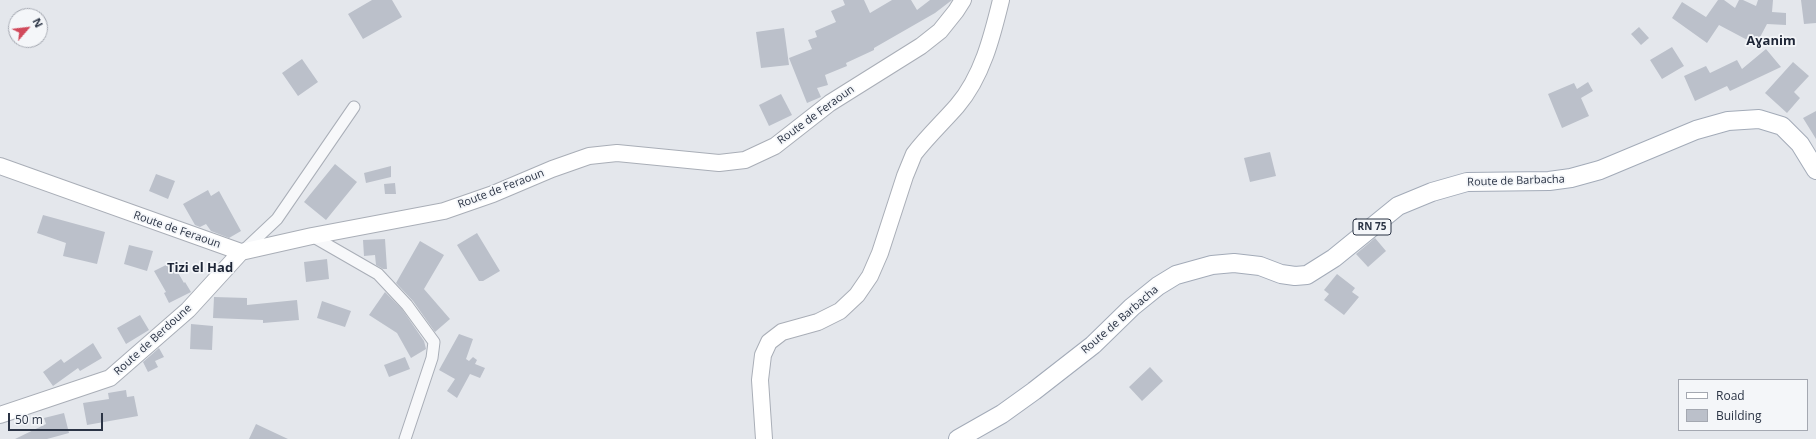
<!DOCTYPE html>
<html>
<head>
<meta charset="utf-8">
<style>
  body { margin:0 }
  #map { position:relative; width:1816px; height:439px; overflow:hidden; background:#e4e7ec; font-family:"Open Sans",sans-serif }
  canvas { display:block }
  .legend { position:absolute; left:1678px; top:379px; width:130px; height:52px; box-sizing:border-box; background:#f4f6f9; border:1px solid #a4a8b1; margin:0; padding:5px 7px; list-style:none; font-size:12px; color:#2b3445 }
  .legend li { display:flex; align-items:center; gap:8px; height:20px }
  .legend b { width:20px; border:1px solid #a4a8b1 }
  .north { position:absolute; left:8px; top:8px; width:40px; height:40px; box-sizing:border-box; background:#f4f6f9; border:1px solid #a4a8b1; border-radius:50%; rotate:62deg; font-size:11px; font-weight:700; line-height:16px; text-align:center; color:#2b3445 }
  .north::after { content:''; display:block; margin:auto; width:14px; height:18px; background:#d1495b; clip-path:polygon(50% 0,100% 100%,50% 72%,0 100%) }
  .scale { position:absolute; left:8px; top:413px; width:95px; height:18px; box-sizing:border-box; border:2px solid #2b3445; border-top:0; padding-left:5px; font-size:12px; line-height:14px; white-space:nowrap; color:#2b3445; -webkit-text-stroke:3px #f4f6f9; paint-order:stroke }
</style>
</head>
<body>
<div id="map">
<canvas width="1816" height="439"></canvas>
<ul class="legend">
<li><b style="height:5px;background:#fff"></b>Road</li>
<li><b style="height:11px;background:#bbc0ca"></b>Building</li>
</ul>
<div class="north">N</div>
<div class="scale">50 m</div>
</div>
<script>
const ctx = document.querySelector('canvas').getContext('2d');
ctx.lineJoin = 'round';
function fill(path, color) {
  ctx.fillStyle = color;
  ctx.fill(path, 'evenodd');
}
function trace(path, color, width, dash) {
  ctx.strokeStyle = color;
  ctx.lineWidth = width;
  ctx.lineCap = dash ? 'butt' : 'round';
  ctx.setLineDash(dash || []);
  ctx.stroke(path);
}
function drawText(font, color, halo, rows, align = 'center') {
  ctx.font = font + ' "Open Sans",sans-serif';
  ctx.lineWidth = 3.5;
  ctx.setLineDash([]);
  ctx.textBaseline = 'middle';
  ctx.strokeStyle = halo;
  ctx.fillStyle = color;
  for (const [text, x, y, turn = 0] of rows) {
    ctx.save();
    ctx.translate(x, y);
    ctx.rotate((+turn || 0) * Math.PI / 180);
    ctx.textAlign = isNaN(turn) ? turn : align;
    if (halo) ctx.strokeText(text, 0, 0);
    ctx.fillText(text, 0, 0);
    ctx.restore();
  }
}
fill(new Path2D(`
  M 372,0 L 392,0 L 402,17 L 363,39 L 348,14 Z
  M 843,0 L 864,0 L 870,13 L 892,0 L 911,0 L 917,10 L 930,0 L 952,0 L 935,13 L 874,48 L 874,50 L 846,63 L 847,66 L 825,75 L 828,85 L 817,88 L 821,97 L 807,103 L 789,58 L 812,49 L 808,40 L 817,37 L 815,31 L 836,22 L 831,11 L 845,5 Z
  M 1718,0 L 1724,0 L 1735,8 L 1739,0 L 1743,0 L 1756,6 L 1758,0 L 1773,0 L 1772,12 L 1786,13 L 1786,25 L 1767,24 L 1757,43 L 1753,43 L 1719,25 L 1707,43 L 1672,18 L 1682,2 L 1706,17 Z
  M 1801,0 L 1816,0 L 1816,23 L 1804,24 Z
  M 1639,27 L 1649,38 L 1641,45 L 1631,34 Z
  M 784,28 L 789,65 L 761,68 L 756,32 Z
  M 1672,47 L 1684,66 L 1662,79 L 1650,60 Z
  M 1766,49 L 1781,67 L 1730,91 L 1727,86 L 1695,101 L 1684,76 L 1706,66 L 1710,73 L 1737,60 L 1742,69 Z
  M 302,59 L 318,82 L 298,96 L 282,73 Z
  M 1793,62 L 1809,76 L 1794,92 L 1800,98 L 1787,113 L 1765,93 Z
  M 1588,82 L 1593,91 L 1581,98 L 1589,116 L 1562,128 L 1548,94 L 1574,83 L 1577,89 Z
  M 781,94 L 792,115 L 769,126 L 759,105 Z
  M 1816,111 L 1816,139 L 1803,118 Z
  M 1270,152 L 1276,176 L 1250,182 L 1244,158 Z
  M 335,164 L 357,182 L 326,220 L 304,202 Z
  M 391,166 L 391,177 L 366,183 L 364,173 Z
  M 156,174 L 175,181 L 168,199 L 149,191 Z
  M 395,183 L 396,194 L 385,194 L 384,184 Z
  M 208,190 L 211,196 L 219,191 L 241,231 L 229,238 L 211,231 L 206,224 L 200,227 L 195,225 L 183,204 Z
  M 43,215 L 105,232 L 97,264 L 63,256 L 66,243 L 37,233 Z
  M 477,233 L 500,271 L 483,281 L 479,281 L 457,245 Z
  M 1375,238 L 1386,251 L 1368,267 L 1356,254 Z
  M 385,239 L 387,269 L 383,269 L 376,265 L 375,255 L 364,256 L 363,240 Z
  M 420,241 L 444,255 L 424,289 L 450,319 L 435,332 L 413,301 L 396,283 Z
  M 129,245 L 153,251 L 147,271 L 124,264 Z
  M 327,259 L 329,279 L 306,282 L 304,262 Z
  M 172,262 L 184,283 L 185,282 L 191,292 L 169,303 L 164,293 L 166,292 L 154,271 Z
  M 1337,274 L 1355,288 L 1352,292 L 1359,297 L 1344,315 L 1324,300 L 1329,294 L 1324,290 Z
  M 385,292 L 402,309 L 424,341 L 426,349 L 411,358 L 397,333 L 369,315 Z
  M 214,297 L 247,298 L 247,305 L 297,300 L 299,320 L 263,323 L 263,320 L 213,318 Z
  M 322,301 L 351,311 L 345,327 L 317,318 Z
  M 140,315 L 149,330 L 126,344 L 117,328 Z
  M 191,324 L 213,326 L 212,350 L 190,349 Z
  M 459,334 L 473,339 L 466,359 L 469,361 L 473,357 L 477,360 L 475,364 L 485,368 L 480,378 L 470,374 L 457,398 L 447,391 L 455,379 L 439,370 Z
  M 93,343 L 102,358 L 80,371 L 78,368 L 53,386 L 43,372 L 61,359 L 64,363 Z
  M 159,348 L 164,357 L 155,361 L 158,367 L 148,372 L 143,362 Z
  M 405,357 L 410,369 L 389,377 L 384,365 Z
  M 1150,367 L 1163,381 L 1142,401 L 1129,387 Z
  M 126,390 L 127,397 L 134,396 L 138,416 L 87,425 L 83,403 L 109,399 L 108,393 Z
  M 64,413 L 69,433 L 47,439 L 15,439 L 46,424 L 44,418 Z
  M 256,424 L 288,439 L 249,439 Z`), '#bbc0ca');
const street = new Path2D(`
  M 312,236 L 378,274 L 407,305 L 434,342 L 432,358 L 405,439
  M 243,251 L 277,219 L 354,107`);
const secondary = new Path2D(`
  M 0,166 L 241,252 L 312,236 L 444,211 L 493,194 L 552,169 L 589,156 L 617,153 L 719,163 L 745,160 L 775,146 L 830,103 L 921,46 L 940,31 L 956,11 L 963,0
  M 0,415 L 110,378 L 188,310 L 241,252
  M 764,439 L 760,380 L 763,355 L 769,342 L 782,332 L 818,322 L 840,311 L 857,295 L 870,276 L 880,253 L 905,176 L 914,154 C 927,137 943,122 957,106 C 982,77 992,37 1001,0`);
const primary = new Path2D(`
  M 958,439 L 1002,414 L 1034,391 L 1093,345 L 1132,307 L 1158,286 L 1176,275 L 1212,265 L 1234,263 L 1260,266 L 1281,274 L 1295,276 L 1307,275 L 1334,258 L 1398,206 L 1432,192 L 1467,182 L 1549,181 L 1571,178 L 1600,170 L 1696,130 L 1728,121 L 1759,119 L 1782,126 L 1800,144 L 1816,170`);
trace(street, '#a9aeb7', 13);
trace(secondary, '#a9aeb7', 18);
trace(primary, '#a3abb8', 20);
trace(street, '#f7f8fa', 11);
trace(secondary, '#fff', 16);
trace(primary, '#fff', 18);
for (const [x, y, w] of [
  [1372,227,38]
]) {
  const box = new Path2D();
  box.roundRect(x - w / 2, y - 8, w, 16, 3);
  ctx.fillStyle = '#f4f6f9';
  ctx.fill(box);
  trace(box, '#2b3445', 1);
}
drawText('bold 10px', '#2b3445', null, [
  ["RN 75",1372,227]
]);
drawText('11px', '#2b3445', '#f4f6f9', [
  ["Route de Feraoun",816,115,-36],
  ["Route de Barbacha",1516,181,-2],
  ["Route de Feraoun",501,189,-21],
  ["Route de Feraoun",177,230,19],
  ["Route de Barbacha",1120,320,-41],
  ["Route de Berdoune",153,340,-42]
]);
drawText('bold 13px', '#1d2536', '#f4f6f9', [
  ["Aɣanim",1771,41],
  ["Tizi el Had",200,268]
]);
</script>
</body>
</html>
